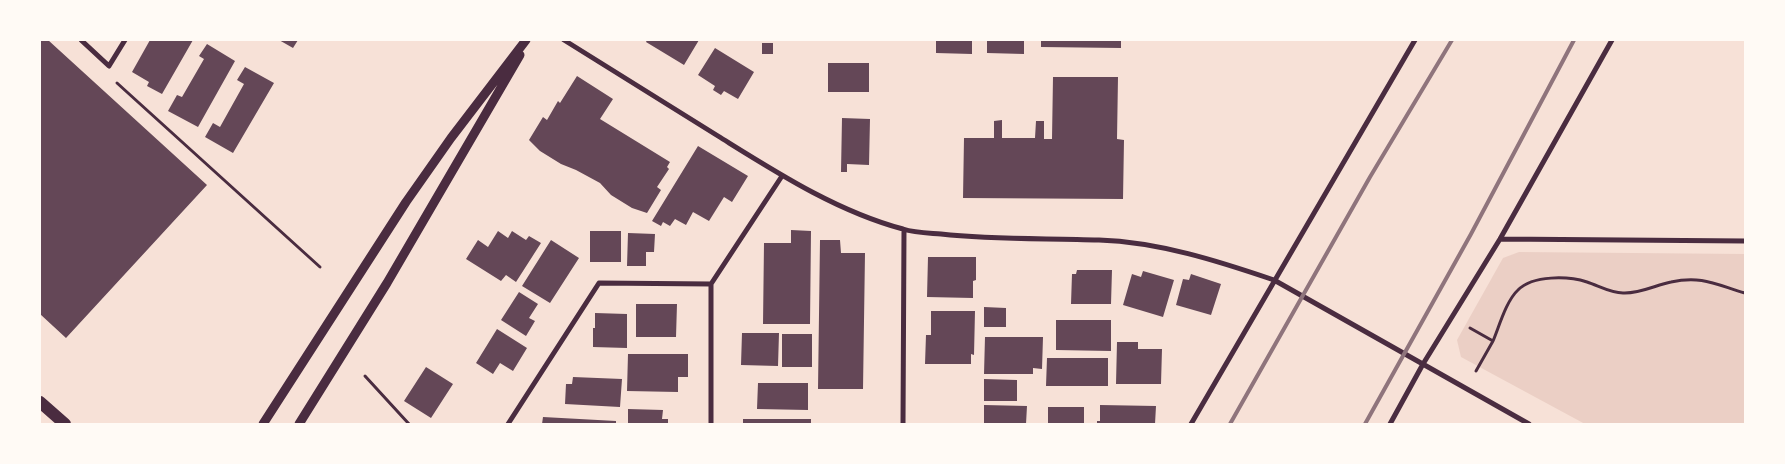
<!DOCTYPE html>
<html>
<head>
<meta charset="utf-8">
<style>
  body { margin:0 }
  #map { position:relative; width:1785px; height:464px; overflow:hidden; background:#f7e1d7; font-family:Commissioner,sans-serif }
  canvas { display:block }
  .frame { position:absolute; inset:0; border:41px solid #fffaf5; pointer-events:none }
</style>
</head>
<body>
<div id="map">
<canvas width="1785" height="464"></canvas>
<div class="frame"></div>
</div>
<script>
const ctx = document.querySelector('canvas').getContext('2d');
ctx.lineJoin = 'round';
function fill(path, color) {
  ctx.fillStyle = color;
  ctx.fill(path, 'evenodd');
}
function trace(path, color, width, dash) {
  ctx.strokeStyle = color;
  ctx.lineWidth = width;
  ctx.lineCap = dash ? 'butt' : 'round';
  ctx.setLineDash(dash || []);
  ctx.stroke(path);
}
fill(new Path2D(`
  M 1519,252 L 1745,254 L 1745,424 L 1585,424 L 1461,357 L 1457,340 L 1503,258 Z`), '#ebcfc5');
fill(new Path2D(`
  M 40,40 L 48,40 L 207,185 L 66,338 L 40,314 Z
  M 150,40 L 193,40 L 162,94 L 147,86 L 149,82 L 132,72 Z
  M 279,40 L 298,40 L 293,48 Z
  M 647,40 L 699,40 L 684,65 L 646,42 Z
  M 936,40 L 972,40 L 972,54 L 936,53 Z
  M 987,40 L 1024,40 L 1024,54 L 987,53 Z
  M 1041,40 L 1121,40 L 1121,48 L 1041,47 Z
  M 762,43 L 773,43 L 773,54 L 762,54 Z
  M 207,44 L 235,61 L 198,127 L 168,111 L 177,95 L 182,97 L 204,59 L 199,56 Z
  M 715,48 L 754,72 L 738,99 L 724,91 L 721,95 L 713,90 L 715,86 L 698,75 Z
  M 828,63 L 869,63 L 869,92 L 828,92 Z
  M 245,67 L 274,83 L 233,153 L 205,137 L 213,123 L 220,127 L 244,84 L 237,80 Z
  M 577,76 L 613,99 L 600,119 L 670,162 L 667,167 L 669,169 L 657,187 L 661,190 L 647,213 L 632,208 L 611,195 L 600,183 L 576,170 L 561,164 L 540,151 L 529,140 L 543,117 L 547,120 L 558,101 L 560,103 Z
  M 1053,77 L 1118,77 L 1117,139 L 1124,140 L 1123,199 L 963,198 L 964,138 L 994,138 L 994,121 L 1002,120 L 1002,138 L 1035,138 L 1036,121 L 1044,121 L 1044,139 L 1052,139 Z
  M 842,118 L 870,119 L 869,165 L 847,164 L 847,172 L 841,172 Z
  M 698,146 L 748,176 L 732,202 L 724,197 L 709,221 L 693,212 L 686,225 L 675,219 L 670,226 L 663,222 L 661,226 L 652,221 Z
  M 791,230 L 811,231 L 810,324 L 763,324 L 764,243 L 791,243 Z
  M 498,231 L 508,238 L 512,231 L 526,240 L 529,236 L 541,243 L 516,282 L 506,275 L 501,281 L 466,259 L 478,240 L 488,247 Z
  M 590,231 L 621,231 L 621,262 L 590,262 Z
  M 628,233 L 655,234 L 654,252 L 646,252 L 646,266 L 627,266 Z
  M 551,240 L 579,258 L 550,303 L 522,286 Z
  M 820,240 L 840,240 L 841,253 L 865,253 L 863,389 L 818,389 Z
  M 928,257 L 976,257 L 976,280 L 973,281 L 973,298 L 927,297 Z
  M 1077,270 L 1112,270 L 1111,304 L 1071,304 L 1072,274 L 1076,274 Z
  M 1143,271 L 1174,280 L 1163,317 L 1123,305 L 1132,274 L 1141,277 Z
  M 1191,274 L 1221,284 L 1211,315 L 1176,305 L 1183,279 L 1189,280 Z
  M 519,292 L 538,304 L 529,318 L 535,321 L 526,336 L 501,320 Z
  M 636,304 L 677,304 L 676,337 L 636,337 Z
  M 984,307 L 1006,308 L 1006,327 L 984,327 Z
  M 931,311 L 975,311 L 974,355 L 971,354 L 971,364 L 925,364 L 926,335 L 931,335 Z
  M 595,313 L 627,314 L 627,348 L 593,347 L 593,328 L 595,328 Z
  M 1056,320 L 1111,320 L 1111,351 L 1056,350 Z
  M 497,329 L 527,348 L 513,371 L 500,363 L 493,374 L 476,363 Z
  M 742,333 L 779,333 L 778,366 L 741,365 Z
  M 782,334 L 812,334 L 812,367 L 782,367 Z
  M 985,337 L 1043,337 L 1042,369 L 1033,368 L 1033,374 L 984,374 Z
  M 1117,342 L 1138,342 L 1138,349 L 1162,349 L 1161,384 L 1116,384 Z
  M 628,354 L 688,354 L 688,377 L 678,377 L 678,392 L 627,391 Z
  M 1047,358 L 1108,358 L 1108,386 L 1046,386 Z
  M 426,367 L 453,384 L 431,418 L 404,401 Z
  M 573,377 L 622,379 L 620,407 L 565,404 L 566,384 L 572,384 Z
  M 984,379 L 1017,380 L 1017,401 L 984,401 Z
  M 758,383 L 808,383 L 808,410 L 757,409 Z
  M 984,405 L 1027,406 L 1026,424 L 984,424 Z
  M 1100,405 L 1156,406 L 1155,424 L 1097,424 L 1097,421 L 1100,421 Z
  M 1048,407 L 1084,407 L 1084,424 L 1048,424 Z
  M 628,409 L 663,410 L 662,419 L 668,419 L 668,424 L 628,424 Z
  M 543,417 L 616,421 L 616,424 L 542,424 Z
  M 743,419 L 811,419 L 811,424 L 743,424 Z`), '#644757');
trace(new Path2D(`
  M 117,83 L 320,267
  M 1470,328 L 1493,341 C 1499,327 1506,301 1518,290 C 1533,275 1568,276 1587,282 C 1599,286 1611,293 1623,293 C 1639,294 1656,285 1671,282 C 1702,275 1717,285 1745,293
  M 1476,371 L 1493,341
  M 365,376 L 409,424`), '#4a2c40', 3);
trace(new Path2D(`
  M 81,40 L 109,66 L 125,40
  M 564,40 C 615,72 667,104 718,136 C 776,172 836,211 903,229 C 915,233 929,233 941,234 C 993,240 1046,238 1099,240 C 1159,242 1218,261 1274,280 L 1529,424
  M 1500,239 L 1745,241
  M 508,424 L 599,283 L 711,284
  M 711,424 L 711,284 L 782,176
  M 903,424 L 904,230
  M 1191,424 L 1415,40
  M 1390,424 L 1423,364 L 1500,239 L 1612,40`), '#4a2c40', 5);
trace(new Path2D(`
  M 263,424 L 406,202 L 451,138 L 526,40
  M 299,424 L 387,283 L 520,55`), '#4a2c40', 9);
trace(new Path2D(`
  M 40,402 L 65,424`), '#4a2c40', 12);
trace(new Path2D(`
  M 1230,424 L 1370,177 L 1452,40
  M 1365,424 L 1471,234 L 1574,40`), '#8f747c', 4);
</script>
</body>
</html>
